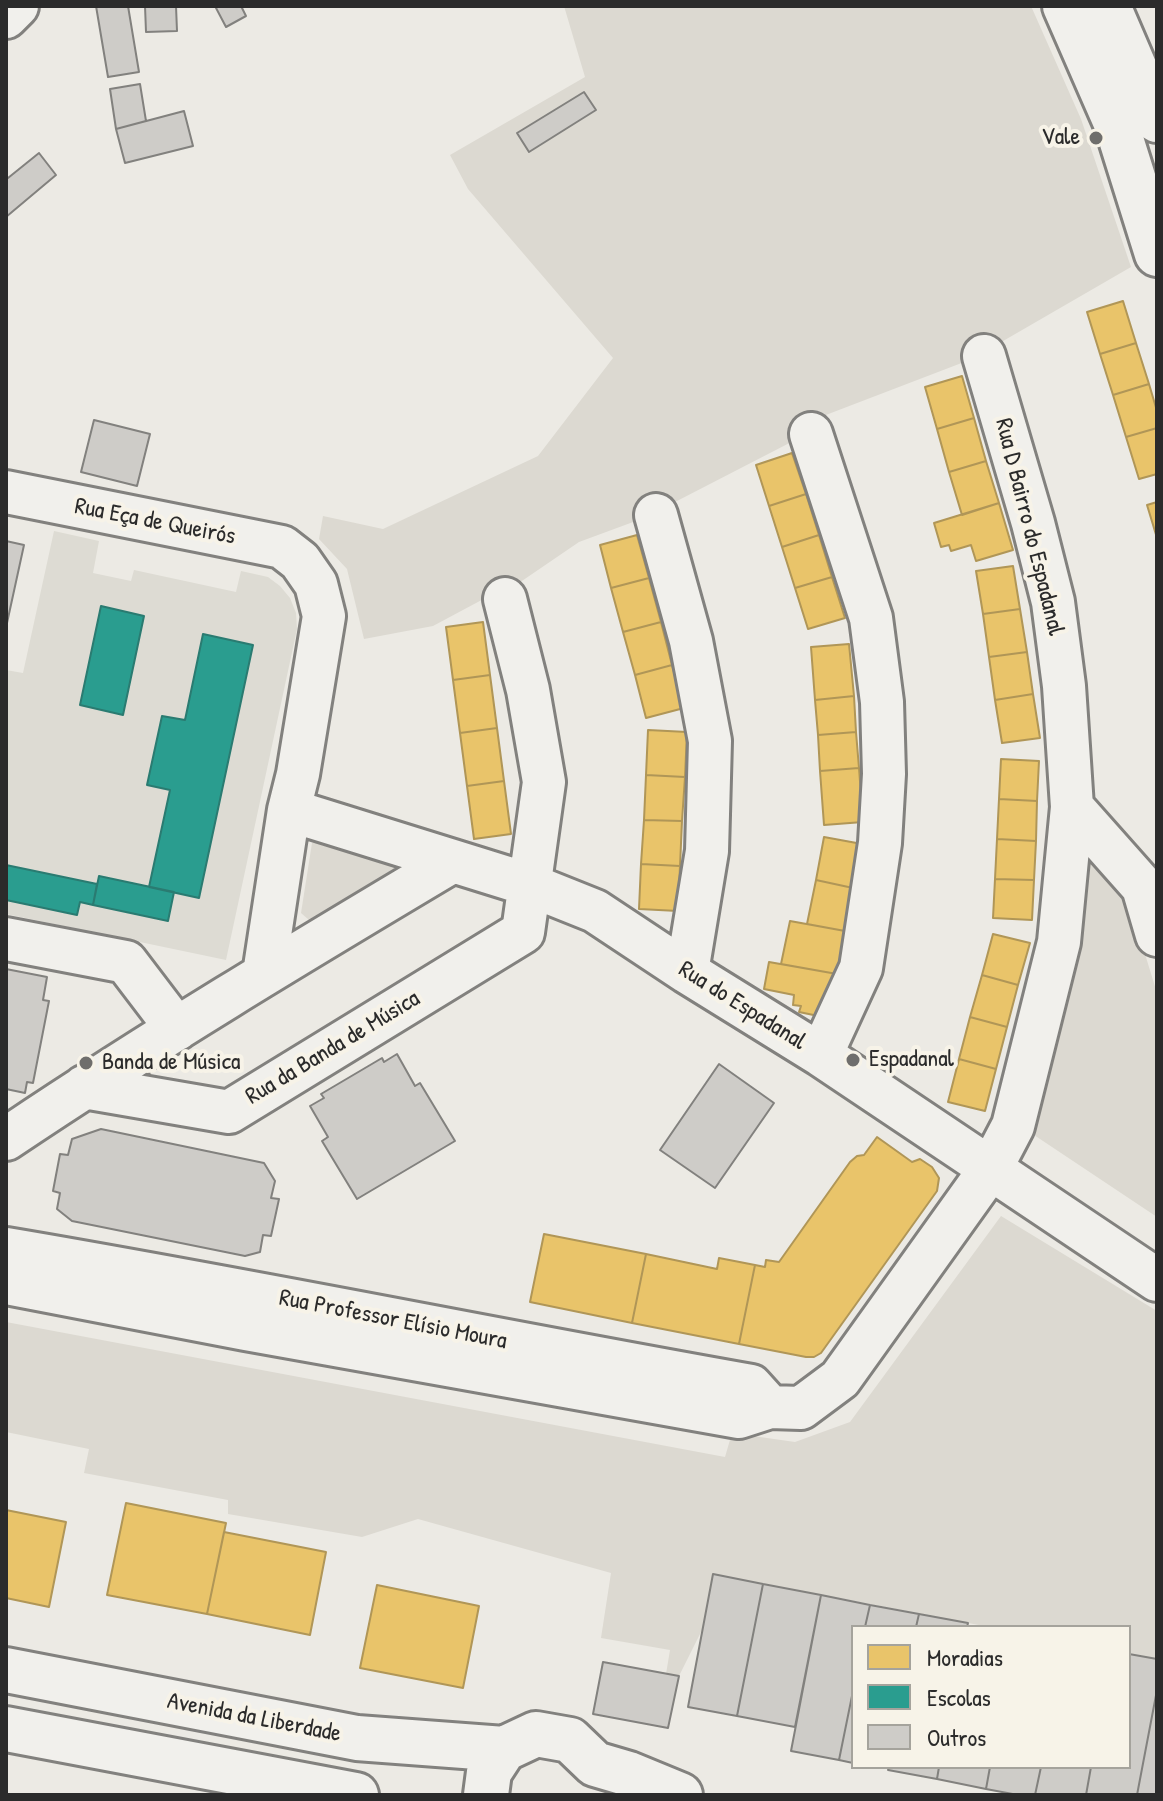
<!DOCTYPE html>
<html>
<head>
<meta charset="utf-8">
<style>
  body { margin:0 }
  #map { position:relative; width:1163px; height:1801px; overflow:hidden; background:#eceae4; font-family:"Patrick Hand",sans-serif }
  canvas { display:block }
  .frame { position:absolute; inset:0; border:8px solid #2b2b2b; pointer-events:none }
  .legend { position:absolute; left:851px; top:1625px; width:280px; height:144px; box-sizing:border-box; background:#f7f3e8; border:2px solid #a5a39c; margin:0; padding:10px 14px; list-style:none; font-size:24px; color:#2b2b2b }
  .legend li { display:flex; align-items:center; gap:16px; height:40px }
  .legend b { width:40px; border:2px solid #a5a39c }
</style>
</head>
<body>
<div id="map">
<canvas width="1163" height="1801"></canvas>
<div class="frame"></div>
<ul class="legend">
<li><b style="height:22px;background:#e9c46a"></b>Moradias</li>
<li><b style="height:22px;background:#2a9d8f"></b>Escolas</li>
<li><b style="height:22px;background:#ceccc8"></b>Outros</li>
</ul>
</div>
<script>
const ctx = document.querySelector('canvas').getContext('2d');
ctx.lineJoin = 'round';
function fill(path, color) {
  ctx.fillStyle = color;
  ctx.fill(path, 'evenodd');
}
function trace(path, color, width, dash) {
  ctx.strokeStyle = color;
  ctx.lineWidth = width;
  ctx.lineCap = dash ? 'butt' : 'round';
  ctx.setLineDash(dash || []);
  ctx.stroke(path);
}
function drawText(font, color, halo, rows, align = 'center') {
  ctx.font = font + ' "Patrick Hand",sans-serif';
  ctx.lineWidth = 8;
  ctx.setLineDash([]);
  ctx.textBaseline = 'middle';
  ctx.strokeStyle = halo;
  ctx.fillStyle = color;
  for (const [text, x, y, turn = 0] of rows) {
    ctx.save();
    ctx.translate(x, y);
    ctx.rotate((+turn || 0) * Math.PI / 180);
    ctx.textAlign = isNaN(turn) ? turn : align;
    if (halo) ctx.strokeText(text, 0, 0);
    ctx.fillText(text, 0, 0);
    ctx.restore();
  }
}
fill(new Path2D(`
  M 54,531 L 99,541 L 93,573 L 131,581 L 134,570 L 236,592 L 241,571 L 268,577 L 280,586 L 290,598 L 296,613 L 297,629 L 226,960 L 6,914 L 6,670 L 23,673 Z`), '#dddbd3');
fill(new Path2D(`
  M 564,6 L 1031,6 L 1081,119 L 1131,267 L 972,359 L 818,418 L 803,436 L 644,518 L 579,542 L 516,585 L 491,595 L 433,626 L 364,639 L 347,569 L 319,539 L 323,516 L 383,529 L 538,456 L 613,358 L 468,189 L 450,155 L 585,77 Z
  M 323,838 L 393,862 L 395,871 L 309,920 L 301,913 L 312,843 Z
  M 1083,843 L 1128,899 L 1157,993 L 1157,1217 L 1028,1131 Z
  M 1001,1216 L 1157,1311 L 1157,1659 L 1129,1654 L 1129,1627 L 989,1627 L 714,1574 L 703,1628 L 679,1676 L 666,1674 L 670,1650 L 601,1638 L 611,1573 L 418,1519 L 362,1537 L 228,1514 L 228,1500 L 84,1473 L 89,1449 L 6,1432 L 6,1322 L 725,1457 L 732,1433 L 795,1442 L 850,1422 Z`), '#dcd9d1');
const homes = new Path2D(`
  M 1123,301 L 1136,343 L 1100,354 L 1087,312 Z
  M 1136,343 L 1149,384 L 1113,395 L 1100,354 Z
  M 962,376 L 974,418 L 937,429 L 925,387 Z
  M 1149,384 L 1157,411 L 1157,428 L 1126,437 L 1113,395 Z
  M 974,418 L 986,461 L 949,472 L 937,429 Z
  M 1157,428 L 1157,474 L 1139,479 L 1126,437 Z
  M 792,453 L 806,494 L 769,506 L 756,465 Z
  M 986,461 L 999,503 L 962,515 L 949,472 Z
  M 806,494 L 819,535 L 782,547 L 769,506 Z
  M 1157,502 L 1157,538 L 1147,505 Z
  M 999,503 L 1013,550 L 976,561 L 971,545 L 951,551 L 949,545 L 941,547 L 934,523 Z
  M 637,535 L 649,578 L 611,588 L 600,545 Z
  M 819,535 L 832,577 L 795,588 L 782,547 Z
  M 1013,566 L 1020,609 L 983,614 L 976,571 Z
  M 832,577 L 845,618 L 808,629 L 795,588 Z
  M 649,578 L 661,622 L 623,632 L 611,588 Z
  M 1020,609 L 1027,652 L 989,657 L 983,614 Z
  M 483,622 L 490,675 L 453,680 L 446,627 Z
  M 661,622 L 672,665 L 635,675 L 623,632 Z
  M 849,644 L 854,696 L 815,700 L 811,647 Z
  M 1027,652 L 1033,694 L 995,700 L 989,657 Z
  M 672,665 L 684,708 L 646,718 L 635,675 Z
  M 490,675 L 497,728 L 460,733 L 453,680 Z
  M 1033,694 L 1040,738 L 1002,743 L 995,700 Z
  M 854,696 L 856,732 L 818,735 L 815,700 Z
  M 497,728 L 504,781 L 467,786 L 460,733 Z
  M 648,730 L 687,732 L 685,777 L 646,775 Z
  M 856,732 L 859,768 L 820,771 L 818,735 Z
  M 1001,759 L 1039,761 L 1037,801 L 999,799 Z
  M 859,768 L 863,822 L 824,825 L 820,771 Z
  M 646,775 L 685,777 L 682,821 L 644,820 Z
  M 504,781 L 511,834 L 474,839 L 467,786 Z
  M 999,799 L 1037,801 L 1036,841 L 997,839 Z
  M 644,820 L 682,821 L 680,866 L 641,864 Z
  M 824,837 L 862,844 L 853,888 L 816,880 Z
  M 997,839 L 1036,841 L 1034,880 L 995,879 Z
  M 641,864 L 680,866 L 678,911 L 639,909 Z
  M 995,879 L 1034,880 L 1032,920 L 993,918 Z
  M 816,880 L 853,888 L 845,931 L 807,924 Z
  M 790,921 L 845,931 L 837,974 L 781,964 Z
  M 993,934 L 1030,943 L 1018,985 L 982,975 Z
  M 769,962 L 837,974 L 828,1018 L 799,1012 L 801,1006 L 793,1005 L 794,995 L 764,989 Z
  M 982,975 L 1018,985 L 1007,1027 L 970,1017 Z
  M 970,1017 L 1007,1027 L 996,1069 L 959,1059 Z
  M 959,1059 L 996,1069 L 985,1111 L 948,1102 Z
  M 877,1137 L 912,1162 L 920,1159 L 932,1167 L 939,1178 L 937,1191 L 821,1353 L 814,1357 L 806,1357 L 739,1344 L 755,1265 L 765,1267 L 766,1260 L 779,1262 L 850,1162 L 857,1156 L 864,1155 Z
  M 544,1234 L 646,1254 L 632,1323 L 530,1302 Z
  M 646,1254 L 717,1269 L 719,1258 L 755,1265 L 739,1344 L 632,1323 Z
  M 126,1503 L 226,1523 L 207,1614 L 107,1595 Z
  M 6,1510 L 66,1522 L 49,1607 L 6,1598 Z
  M 224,1532 L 326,1552 L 310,1635 L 207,1614 Z
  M 377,1585 L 479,1606 L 463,1688 L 360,1668 Z`);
fill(homes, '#e9c46a');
trace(homes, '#b09657', 2);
const schools = new Path2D(`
  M 101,606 L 144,616 L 123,715 L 80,705 Z
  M 203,634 L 253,645 L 199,898 L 149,887 L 170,790 L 147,785 L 162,716 L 185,720 Z
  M 6,865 L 97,884 L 93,905 L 80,902 L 77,915 L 6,900 Z
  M 99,876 L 174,892 L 168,921 L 93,905 Z`);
fill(schools, '#2a9d8f');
trace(schools, '#2a7b71', 2);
const building = new Path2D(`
  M 96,6 L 128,6 L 139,72 L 108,77 Z
  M 145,6 L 176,6 L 177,31 L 146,32 Z
  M 215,6 L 241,6 L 246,16 L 226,27 Z
  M 140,84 L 146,121 L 116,129 L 110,89 Z
  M 584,92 L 596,110 L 529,152 L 517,133 Z
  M 184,111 L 193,146 L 125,163 L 116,129 Z
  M 39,153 L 56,175 L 6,217 L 6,176 L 8,178 Z
  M 94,420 L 150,434 L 137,486 L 81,472 Z
  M 6,541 L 24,545 L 7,623 L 6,623 Z
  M 6,969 L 47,977 L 43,1000 L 49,1001 L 33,1083 L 27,1082 L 25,1093 L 6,1089 Z
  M 397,1054 L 415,1086 L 420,1083 L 455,1141 L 357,1199 L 322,1141 L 328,1137 L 310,1106 L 324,1098 L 321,1094 L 382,1058 L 384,1062 Z
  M 719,1064 L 774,1103 L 715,1188 L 660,1150 Z
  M 101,1129 L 264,1163 L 275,1181 L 271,1198 L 279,1199 L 271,1236 L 263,1235 L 260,1252 L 245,1256 L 72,1221 L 57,1209 L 60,1193 L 53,1191 L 60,1154 L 68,1155 L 72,1139 Z
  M 713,1574 L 763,1584 L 737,1716 L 688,1707 Z
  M 763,1584 L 821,1595 L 795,1727 L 737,1716 Z
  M 821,1595 L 870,1605 L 865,1627 L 853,1627 L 853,1691 L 839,1760 L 791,1751 Z
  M 870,1605 L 919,1614 L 916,1627 L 865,1627 Z
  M 919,1614 L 968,1623 L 967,1627 L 916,1627 Z
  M 1129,1654 L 1157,1659 L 1157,1690 L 1137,1795 L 1086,1795 L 1091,1767 L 1129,1767 Z
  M 603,1662 L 679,1676 L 668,1728 L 593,1714 Z
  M 1157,1690 L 1157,1795 L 1137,1795 Z
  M 853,1691 L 853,1763 L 839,1760 Z
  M 889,1767 L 939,1767 L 937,1779 L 888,1770 Z
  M 939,1767 L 990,1767 L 986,1789 L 937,1779 Z
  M 990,1767 L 1041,1767 L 1035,1795 L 1018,1795 L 986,1789 Z
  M 1041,1767 L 1091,1767 L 1086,1795 L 1035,1795 Z`);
fill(building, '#ceccc8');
trace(building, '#82817e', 2);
const minor = new Path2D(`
  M 6,17 L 17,6
  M 811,434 L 871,618 L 882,702 L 884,774 L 880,843 L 861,968 L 821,1055
  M 6,492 L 282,547 L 300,561 L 316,584 L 324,616 L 298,774 L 289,810 L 264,974
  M 656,515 L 691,641 L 710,741 L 707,851 L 687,972
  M 1072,807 L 1143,887 L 1157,935
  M 289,810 L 530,885 L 595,911 L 687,972 L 821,1055 L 1157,1280
  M 6,939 L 126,962 L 177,1029
  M 84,1087 L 229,1112 L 523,932 L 544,782 L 528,690 L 505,599
  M 6,1139 C 152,1041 302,951 453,861
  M 6,1249 C 255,1291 502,1342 751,1386 L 770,1407
  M 6,1283 L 245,1329 L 739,1417 L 770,1407 L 801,1408 L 840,1379 L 991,1168 L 1013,1126 L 1059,942 L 1072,807 L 1064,686 L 1053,602 L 1033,523 L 984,356`);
const major = new Path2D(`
  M 1065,6 L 1116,123 L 1157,254
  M 1108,6 L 1157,120
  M 6,1670 L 357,1738 L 504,1749 L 536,1734 L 570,1740 L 595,1764 L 629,1774 L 680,1795
  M 6,1729 L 356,1795
  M 486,1795 L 489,1772 L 504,1749`);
trace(minor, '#82817e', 48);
trace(major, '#82817e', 50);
trace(minor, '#f1f0ec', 42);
trace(major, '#f1f0ec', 44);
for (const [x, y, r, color] of [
  [1096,138,8,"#6f6e6c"],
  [853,1060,8,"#6f6e6c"],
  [86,1063,8,"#6f6e6c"]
]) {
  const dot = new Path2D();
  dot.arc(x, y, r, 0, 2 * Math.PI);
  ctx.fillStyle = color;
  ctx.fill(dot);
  trace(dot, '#f7f3e8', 3);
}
drawText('24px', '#2b2b2b', '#f7f3e8', [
  ["Vale",1080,138,"right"],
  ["Espadanal",869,1060],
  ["Banda de Música",102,1063]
], 'left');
drawText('24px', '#2b2b2b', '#f7f3e8', [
  ["Rua Eça de Queirós",155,522,11],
  ["Rua D Bairro do Espadanal",1029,527,76],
  ["Rua do Espadanal",742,1006,32],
  ["Rua da Banda de Música",333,1048,-31],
  ["Rua Professor Elísio Moura",393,1320,11],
  ["Avenida da Liberdade",254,1718,11]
]);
</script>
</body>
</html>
